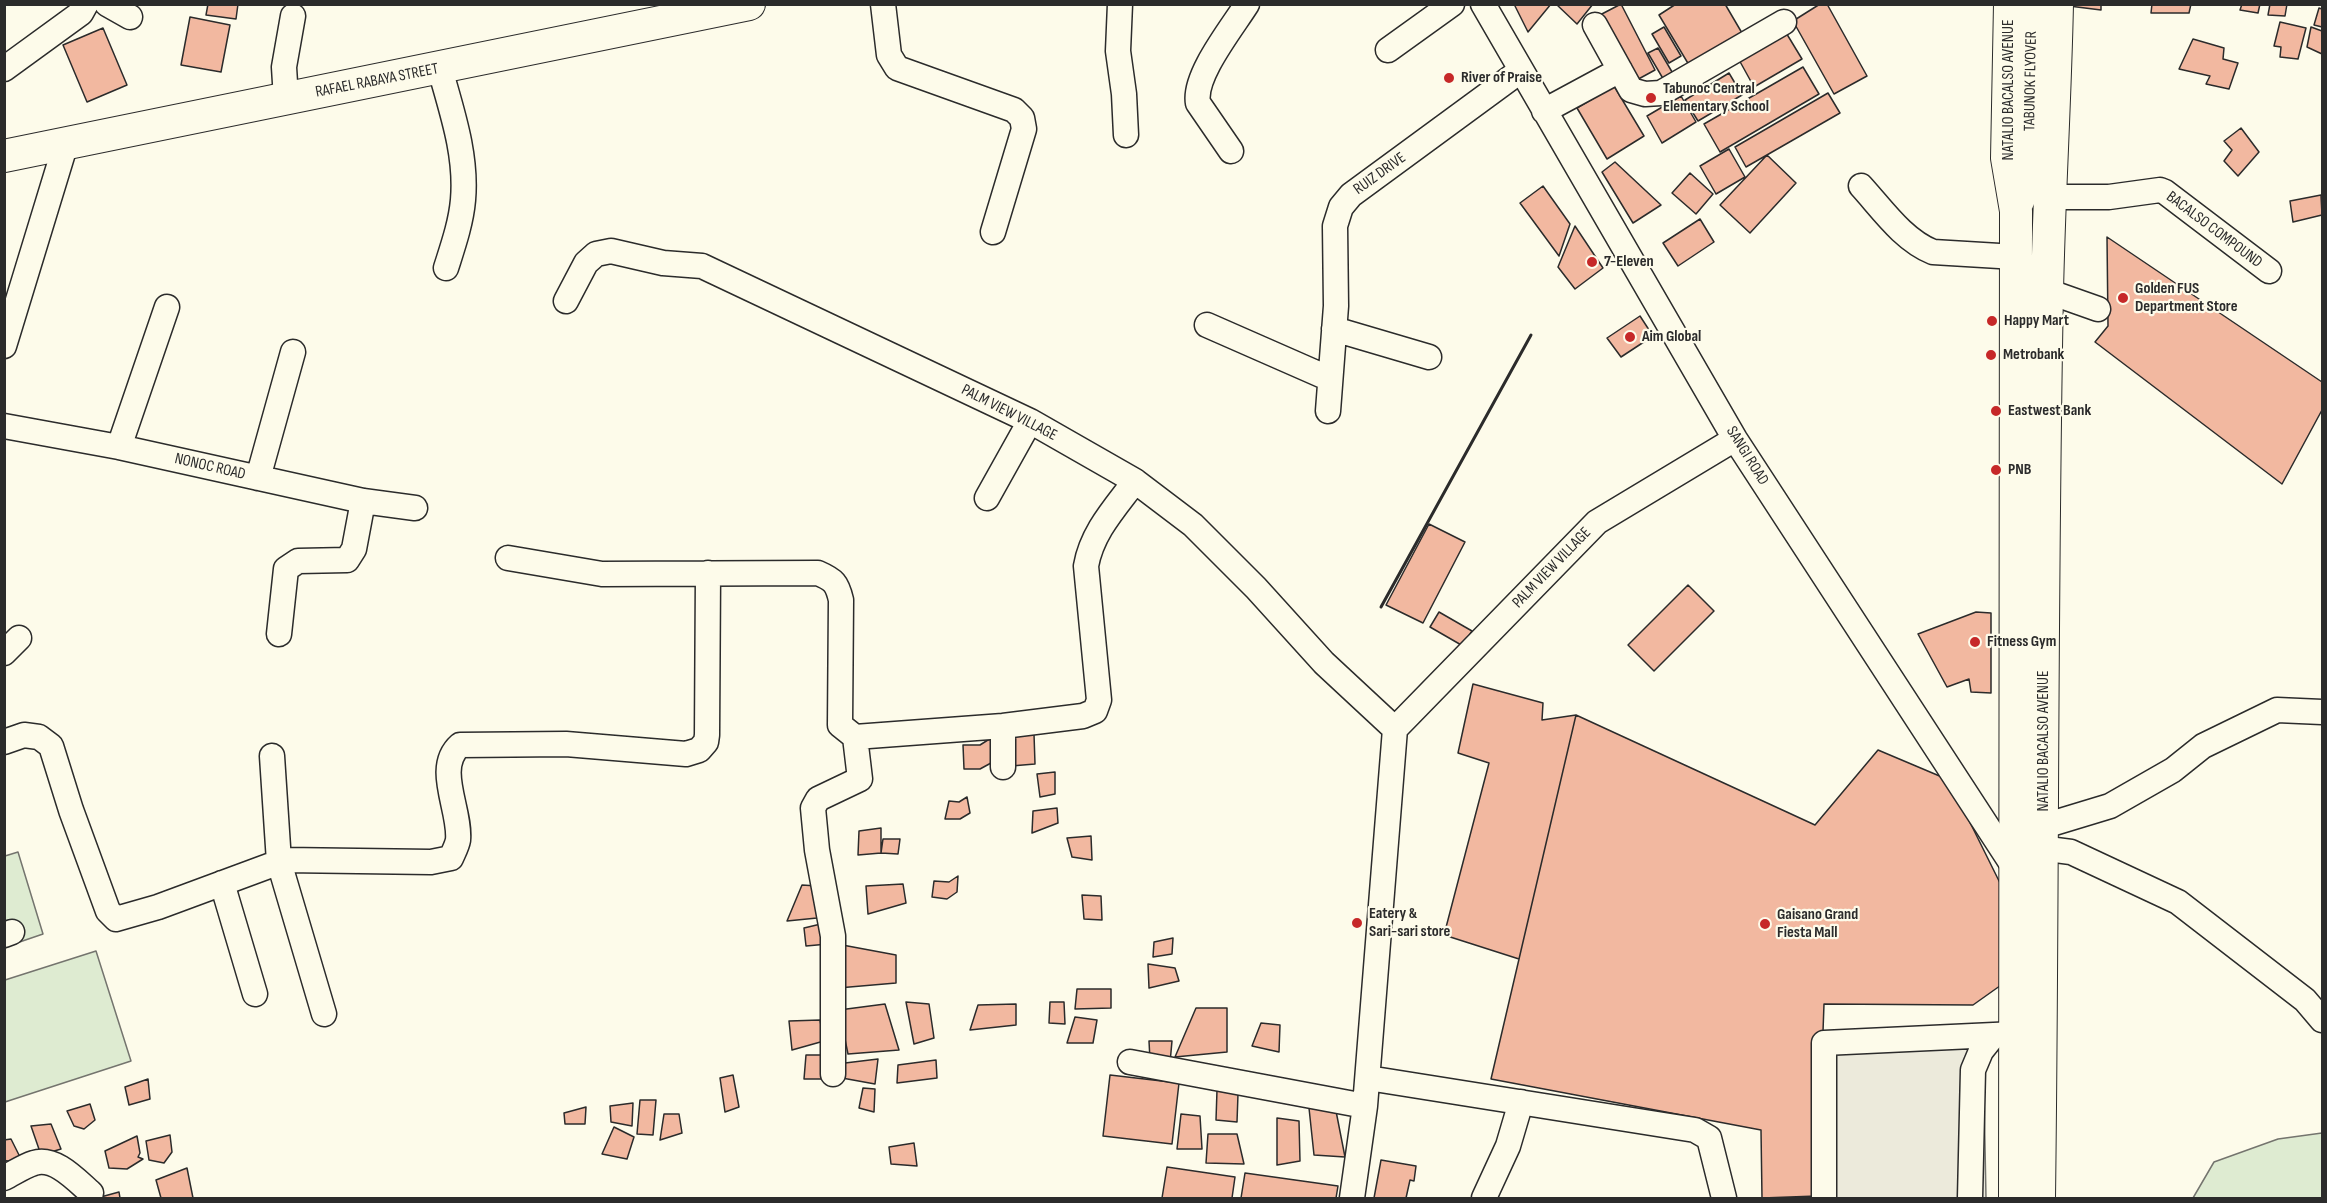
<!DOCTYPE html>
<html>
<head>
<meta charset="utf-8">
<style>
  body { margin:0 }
  #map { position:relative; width:2327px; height:1203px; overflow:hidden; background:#fdfbea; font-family:"Sofia Sans Condensed",sans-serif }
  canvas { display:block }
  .frame { position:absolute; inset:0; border:6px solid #2b2b2b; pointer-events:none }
</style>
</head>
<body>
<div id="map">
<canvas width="2327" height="1203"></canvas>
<div class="frame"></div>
</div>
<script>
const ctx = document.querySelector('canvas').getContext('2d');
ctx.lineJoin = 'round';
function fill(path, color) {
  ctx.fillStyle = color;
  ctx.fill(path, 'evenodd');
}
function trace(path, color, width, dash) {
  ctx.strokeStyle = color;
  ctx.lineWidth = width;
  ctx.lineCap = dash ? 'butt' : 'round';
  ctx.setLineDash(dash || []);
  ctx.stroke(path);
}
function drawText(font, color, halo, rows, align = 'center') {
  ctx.font = font + ' "Sofia Sans Condensed",sans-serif';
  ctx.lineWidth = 4.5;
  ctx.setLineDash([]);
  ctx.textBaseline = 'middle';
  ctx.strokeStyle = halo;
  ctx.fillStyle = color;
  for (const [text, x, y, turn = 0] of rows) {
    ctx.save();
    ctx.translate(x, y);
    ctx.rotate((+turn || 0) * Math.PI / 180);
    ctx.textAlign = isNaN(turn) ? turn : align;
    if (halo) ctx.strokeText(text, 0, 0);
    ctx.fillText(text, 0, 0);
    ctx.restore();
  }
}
const green = new Path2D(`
  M 18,852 L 43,934 L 5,947 L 5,856 Z
  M 96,951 L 131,1061 L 5,1102 L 5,980 Z
  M 2322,1133 L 2322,1198 L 2193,1198 L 2214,1162 L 2278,1139 Z`);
fill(green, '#deebd1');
trace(green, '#74746e', 1.5);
const parking = new Path2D(`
  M 1983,1041 L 1986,1198 L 1831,1198 L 1828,1045 Z`);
fill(parking, '#eceadb');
trace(parking, '#74746e', 1.5);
const building = new Path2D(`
  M 208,4 L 238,4 L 236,19 L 206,15 Z
  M 1514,4 L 1551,4 L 1528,32 Z
  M 1556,4 L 1593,4 L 1577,24 Z
  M 1621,4 L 1655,70 L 1633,82 L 1598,16 Z
  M 1676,4 L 1725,4 L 1742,33 L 1689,65 L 1659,15 Z
  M 1820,4 L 1827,4 L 1867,76 L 1834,94 L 1793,21 Z
  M 2101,4 L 2101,10 L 2061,5 L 2061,4 Z
  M 2152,4 L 2191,4 L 2189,13 L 2151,13 Z
  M 2242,4 L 2260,4 L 2258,13 L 2240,10 Z
  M 2270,4 L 2287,4 L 2285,16 L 2268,15 Z
  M 2319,8 L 2322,9 L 2322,27 L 2314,25 Z
  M 190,17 L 230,25 L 221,72 L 181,65 Z
  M 2280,22 L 2306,28 L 2298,59 L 2280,57 L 2281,47 L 2274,46 Z
  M 1664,27 L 1681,56 L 1669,63 L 1652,34 Z
  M 2311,27 L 2322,31 L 2322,54 L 2307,47 Z
  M 103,28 L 127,85 L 87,102 L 63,45 Z
  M 1785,31 L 1802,59 L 1754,87 L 1738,58 Z
  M 2193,39 L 2224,48 L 2223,59 L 2238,63 L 2229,89 L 2206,84 L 2210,76 L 2179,69 Z
  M 1658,48 L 1675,77 L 1665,82 L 1648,53 Z
  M 1803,67 L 1819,94 L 1720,152 L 1704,124 Z
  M 1729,73 L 1742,95 L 1698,121 L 1685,100 Z
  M 1614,86 L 1644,136 L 1607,159 L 1577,108 Z
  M 1828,93 L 1840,113 L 1746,167 L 1735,147 Z
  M 1681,96 L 1696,122 L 1662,143 L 1647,116 Z
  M 2241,128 L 2259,152 L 2238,176 L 2224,161 L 2232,150 L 2224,141 Z
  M 1729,149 L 1745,177 L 1716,194 L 1700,166 Z
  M 1767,155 L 1796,183 L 1750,233 L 1720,205 Z
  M 1615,162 L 1661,205 L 1633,223 L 1602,172 Z
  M 1690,173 L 1713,194 L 1696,214 L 1672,193 Z
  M 1543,186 L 1570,224 L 1559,256 L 1520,203 Z
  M 2321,195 L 2322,215 L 2293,222 L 2290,201 Z
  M 1700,219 L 1714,242 L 1678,266 L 1663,243 Z
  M 1575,226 L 1603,268 L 1575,289 L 1558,267 Z
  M 2107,237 L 2322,382 L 2322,410 L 2282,484 L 2095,342 L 2108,326 Z
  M 1640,316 L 1653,336 L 1621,357 L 1607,338 Z
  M 1429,524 L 1465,542 L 1423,623 L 1386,605 Z
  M 1688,585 L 1714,611 L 1654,671 L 1628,645 Z
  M 1439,612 L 1472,631 L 1463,646 L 1430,627 Z
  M 1976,612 L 1991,613 L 1991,693 L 1971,692 L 1969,679 L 1947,687 L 1918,634 Z
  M 1473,684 L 1543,703 L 1542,720 L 1576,715 L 1519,959 L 1444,935 L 1489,763 L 1458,753 Z
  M 1576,715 L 1815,825 L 1878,750 L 1949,780 L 2003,889 L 2004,983 L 1973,1005 L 1824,1004 L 1817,1196 L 1762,1198 L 1761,1130 L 1491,1079 Z
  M 1034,734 L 1035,764 L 1011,766 L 1011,735 Z
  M 991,738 L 991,763 L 980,769 L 964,769 L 963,745 L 980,745 Z
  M 1055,772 L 1055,794 L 1040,797 L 1037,774 Z
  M 967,797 L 970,813 L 960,819 L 945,819 L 949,801 L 959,802 Z
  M 1057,808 L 1058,823 L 1032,833 L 1033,811 Z
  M 881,828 L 881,853 L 858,855 L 859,831 Z
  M 1091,836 L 1092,860 L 1072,857 L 1067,838 Z
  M 883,839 L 900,839 L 898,854 L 881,853 Z
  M 958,876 L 957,892 L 947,899 L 932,897 L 934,881 L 949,882 Z
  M 903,884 L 906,903 L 868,914 L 866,886 Z
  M 802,885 L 817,886 L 817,918 L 787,921 Z
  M 1082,895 L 1101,896 L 1102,920 L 1084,919 Z
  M 825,923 L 828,944 L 806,946 L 804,928 Z
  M 1173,938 L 1172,954 L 1153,957 L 1154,942 Z
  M 837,944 L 896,955 L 896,983 L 838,988 Z
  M 1148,964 L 1175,968 L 1179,981 L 1149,988 Z
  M 1077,989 L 1111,989 L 1111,1008 L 1075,1009 Z
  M 906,1002 L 929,1004 L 934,1038 L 914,1044 Z
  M 1050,1002 L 1064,1002 L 1065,1024 L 1049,1023 Z
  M 885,1004 L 899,1050 L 848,1054 L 839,1010 Z
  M 1016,1004 L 1016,1025 L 970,1030 L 978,1005 Z
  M 1196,1008 L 1227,1008 L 1227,1052 L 1175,1057 Z
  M 1075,1017 L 1097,1020 L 1093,1043 L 1067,1043 Z
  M 820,1020 L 824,1041 L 792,1050 L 789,1021 Z
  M 1261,1023 L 1280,1025 L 1279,1052 L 1252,1046 Z
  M 1149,1041 L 1172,1041 L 1170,1063 L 1150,1060 Z
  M 806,1055 L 824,1055 L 826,1079 L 804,1079 Z
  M 878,1059 L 875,1084 L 842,1078 L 845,1063 Z
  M 936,1060 L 937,1078 L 897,1083 L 898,1065 Z
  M 733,1075 L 739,1107 L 725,1112 L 720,1078 Z
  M 1110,1075 L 1179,1083 L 1172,1144 L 1103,1136 Z
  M 148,1079 L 150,1099 L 129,1105 L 125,1087 Z
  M 863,1088 L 875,1089 L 874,1112 L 859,1108 Z
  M 1217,1090 L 1238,1094 L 1237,1122 L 1216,1120 Z
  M 640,1100 L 656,1100 L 653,1135 L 637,1134 Z
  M 633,1103 L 632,1126 L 611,1122 L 610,1106 Z
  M 90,1104 L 95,1120 L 84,1129 L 74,1126 L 67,1111 Z
  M 586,1107 L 585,1124 L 565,1124 L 564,1113 Z
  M 1309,1108 L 1336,1111 L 1345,1157 L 1314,1155 Z
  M 664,1114 L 679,1114 L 682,1133 L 660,1140 Z
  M 1181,1114 L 1200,1116 L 1202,1149 L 1177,1149 Z
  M 1277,1118 L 1299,1121 L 1300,1161 L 1277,1165 Z
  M 51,1124 L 61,1149 L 41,1155 L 31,1126 Z
  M 614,1127 L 634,1137 L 627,1159 L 602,1154 Z
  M 1208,1134 L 1237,1134 L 1244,1164 L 1206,1163 Z
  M 170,1135 L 172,1152 L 164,1163 L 149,1160 L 146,1141 Z
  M 137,1136 L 140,1153 L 138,1157 L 143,1159 L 127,1169 L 109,1168 L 105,1151 Z
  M 11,1139 L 21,1159 L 7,1161 L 4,1160 L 4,1140 Z
  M 914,1143 L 917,1166 L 891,1164 L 889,1147 Z
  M 1381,1160 L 1416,1166 L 1414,1181 L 1410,1180 L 1406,1198 L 1374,1198 Z
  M 1167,1167 L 1235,1177 L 1232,1198 L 1162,1198 Z
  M 187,1168 L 193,1198 L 161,1198 L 156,1180 Z
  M 1245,1173 L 1338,1186 L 1336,1198 L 1241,1198 Z
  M 119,1192 L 120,1198 L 97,1198 Z`);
fill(building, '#f2b8a0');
trace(building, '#2b2b2b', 1.5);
const minor = new Path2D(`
  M 107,4 L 130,17
  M 883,4 L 889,55 L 897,68 L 1014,110 L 1022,118 L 1024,129 L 993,232
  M 1120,4 L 1118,51 L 1124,94 L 1126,135
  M 1483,4 L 1735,439 L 2019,875
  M 1595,25 L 1631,90 L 1645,94 L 1661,93 L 1784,22
  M 1388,50 L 1452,4
  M 4,69 L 81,13 L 86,4
  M 440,69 C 452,112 467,155 463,200 C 461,223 453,246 446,268
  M 286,99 L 284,67 L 293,16
  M 1544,111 L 1620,70
  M 1231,151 L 1198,103 C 1193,76 1232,28 1247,4
  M 1861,186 C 1882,209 1903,240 1933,252 L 2016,257
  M 2051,197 L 2109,197 L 2160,190 L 2165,192 L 2269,271
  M 2047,291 L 2098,309
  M 566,301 L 586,263 L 596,254 L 611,251 L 663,263 L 702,266 L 1030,421 L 1135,481 L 1193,525 L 1256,588 L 1324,663 L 1395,729
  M 1207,325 L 1330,379
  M 1334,329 L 1429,357
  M 4,346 L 66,143
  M 1328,411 L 1336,306 L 1335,226 L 1341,207 L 1351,195 L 1520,71
  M 4,426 L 119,447 L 363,501 L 415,508
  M 119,447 L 167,307
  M 258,478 L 293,352
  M 987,498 L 1030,421
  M 508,558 L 602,574 L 818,573 C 834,580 837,583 841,600 L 840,725 L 855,737 L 1003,726 L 1083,716 L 1095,711 L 1099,700 L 1086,566 C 1092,532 1115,508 1135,481
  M 279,634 L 286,569 L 298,561 L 347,560 L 354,549 L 363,501
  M 4,653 L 19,638
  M 1003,726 L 1003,767
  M 4,742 L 24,735 L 39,737 L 51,746 L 71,810 L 108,911 L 116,919 L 158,907 L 285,860 L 431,862 L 451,858 C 453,853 457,846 458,840 C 461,810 434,768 460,745 L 566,744 L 686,754 L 699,750 L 706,742 L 707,735 L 708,573
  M 272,756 L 279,862 L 324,1014
  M 2025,826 L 2044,826 L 2110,806 L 2173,770 L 2203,746 L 2277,710 L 2322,712
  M 2025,846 L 2071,852 L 2178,902 L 2305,1000 L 2322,1020
  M 222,883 L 255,994
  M 4,935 L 12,932
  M 1130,1062 L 1365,1106 L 1395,729 L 1597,522 L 1735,439
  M 833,1074 L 833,936 L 817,850 L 813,808 L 818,799 L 860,779 L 855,737
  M 1368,1078 L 1695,1130 L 1709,1138 L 1724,1198
  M 4,1178 C 14,1173 24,1166 34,1163 C 55,1156 77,1181 91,1193
  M 1352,1198 L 1365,1106
  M 1484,1198 L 1508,1146 L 1521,1102
  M 1824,1198 L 1824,1043 L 2015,1034
  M 1970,1198 L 1973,1070 L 1981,1051 L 1993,1036`);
const major = new Path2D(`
  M 2010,4 L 2007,158 L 2016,211 L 2015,1198
  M 4,156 L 749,4
  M 2018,201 L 2030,158 L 2032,4
  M 2039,1198 C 2043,896 2041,594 2047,292 C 2049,196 2055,101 2057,4`);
trace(minor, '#2b2b2b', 27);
trace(major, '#2b2b2b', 34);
trace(minor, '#fdfbea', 24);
trace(major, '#fdfbea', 32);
trace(new Path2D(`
  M 1381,607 L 1531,335`), '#2b2b2b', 3);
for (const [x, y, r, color] of [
  [1449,78,6,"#c62828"],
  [1651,98,6,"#c62828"],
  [1592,262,6,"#c62828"],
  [2123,298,6,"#c62828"],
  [1992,321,6,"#c62828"],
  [1630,337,6,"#c62828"],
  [1991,355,6,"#c62828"],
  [1996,411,6,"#c62828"],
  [1996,470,6,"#c62828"],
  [1975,642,6,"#c62828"],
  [1357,923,6,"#c62828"],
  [1765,924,6,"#c62828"]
]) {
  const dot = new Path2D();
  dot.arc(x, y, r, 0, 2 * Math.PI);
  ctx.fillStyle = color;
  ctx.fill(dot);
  trace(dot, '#fdfbea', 2);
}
drawText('bold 16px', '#2b2b2b', '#fdfbea', [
  ["River of Praise",1461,78],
  ["Tabunoc Central",1663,89],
  ["Elementary School",1663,107],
  ["7-Eleven",1604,262],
  ["Golden FUS",2135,289],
  ["Department Store",2135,307],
  ["Happy Mart",2004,321],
  ["Aim Global",1642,337],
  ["Metrobank",2003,355],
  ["Eastwest Bank",2008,411],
  ["PNB",2008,470],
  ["Fitness Gym",1987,642],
  ["Eatery &",1369,914],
  ["Sari-sari store",1369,932],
  ["Gaisano Grand",1777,915],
  ["Fiesta Mall",1777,933]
], 'left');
drawText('16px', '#2b2b2b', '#fdfbea', [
  ["RAFAEL RABAYA STREET",377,81,-11],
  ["TABUNOK FLYOVER",2031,81,-89],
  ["NATALIO BACALSO AVENUE",2009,90,-90],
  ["RUIZ DRIVE",1380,174,-36],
  ["BACALSO COMPOUND",2214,230,37],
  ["PALM VIEW VILLAGE",1009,413,27],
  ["SANGI ROAD",1747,456,58],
  ["NONOC ROAD",210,467,13],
  ["PALM VIEW VILLAGE",1552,568,-46],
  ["NATALIO BACALSO AVENUE",2044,741,-90]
]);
</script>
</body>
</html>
